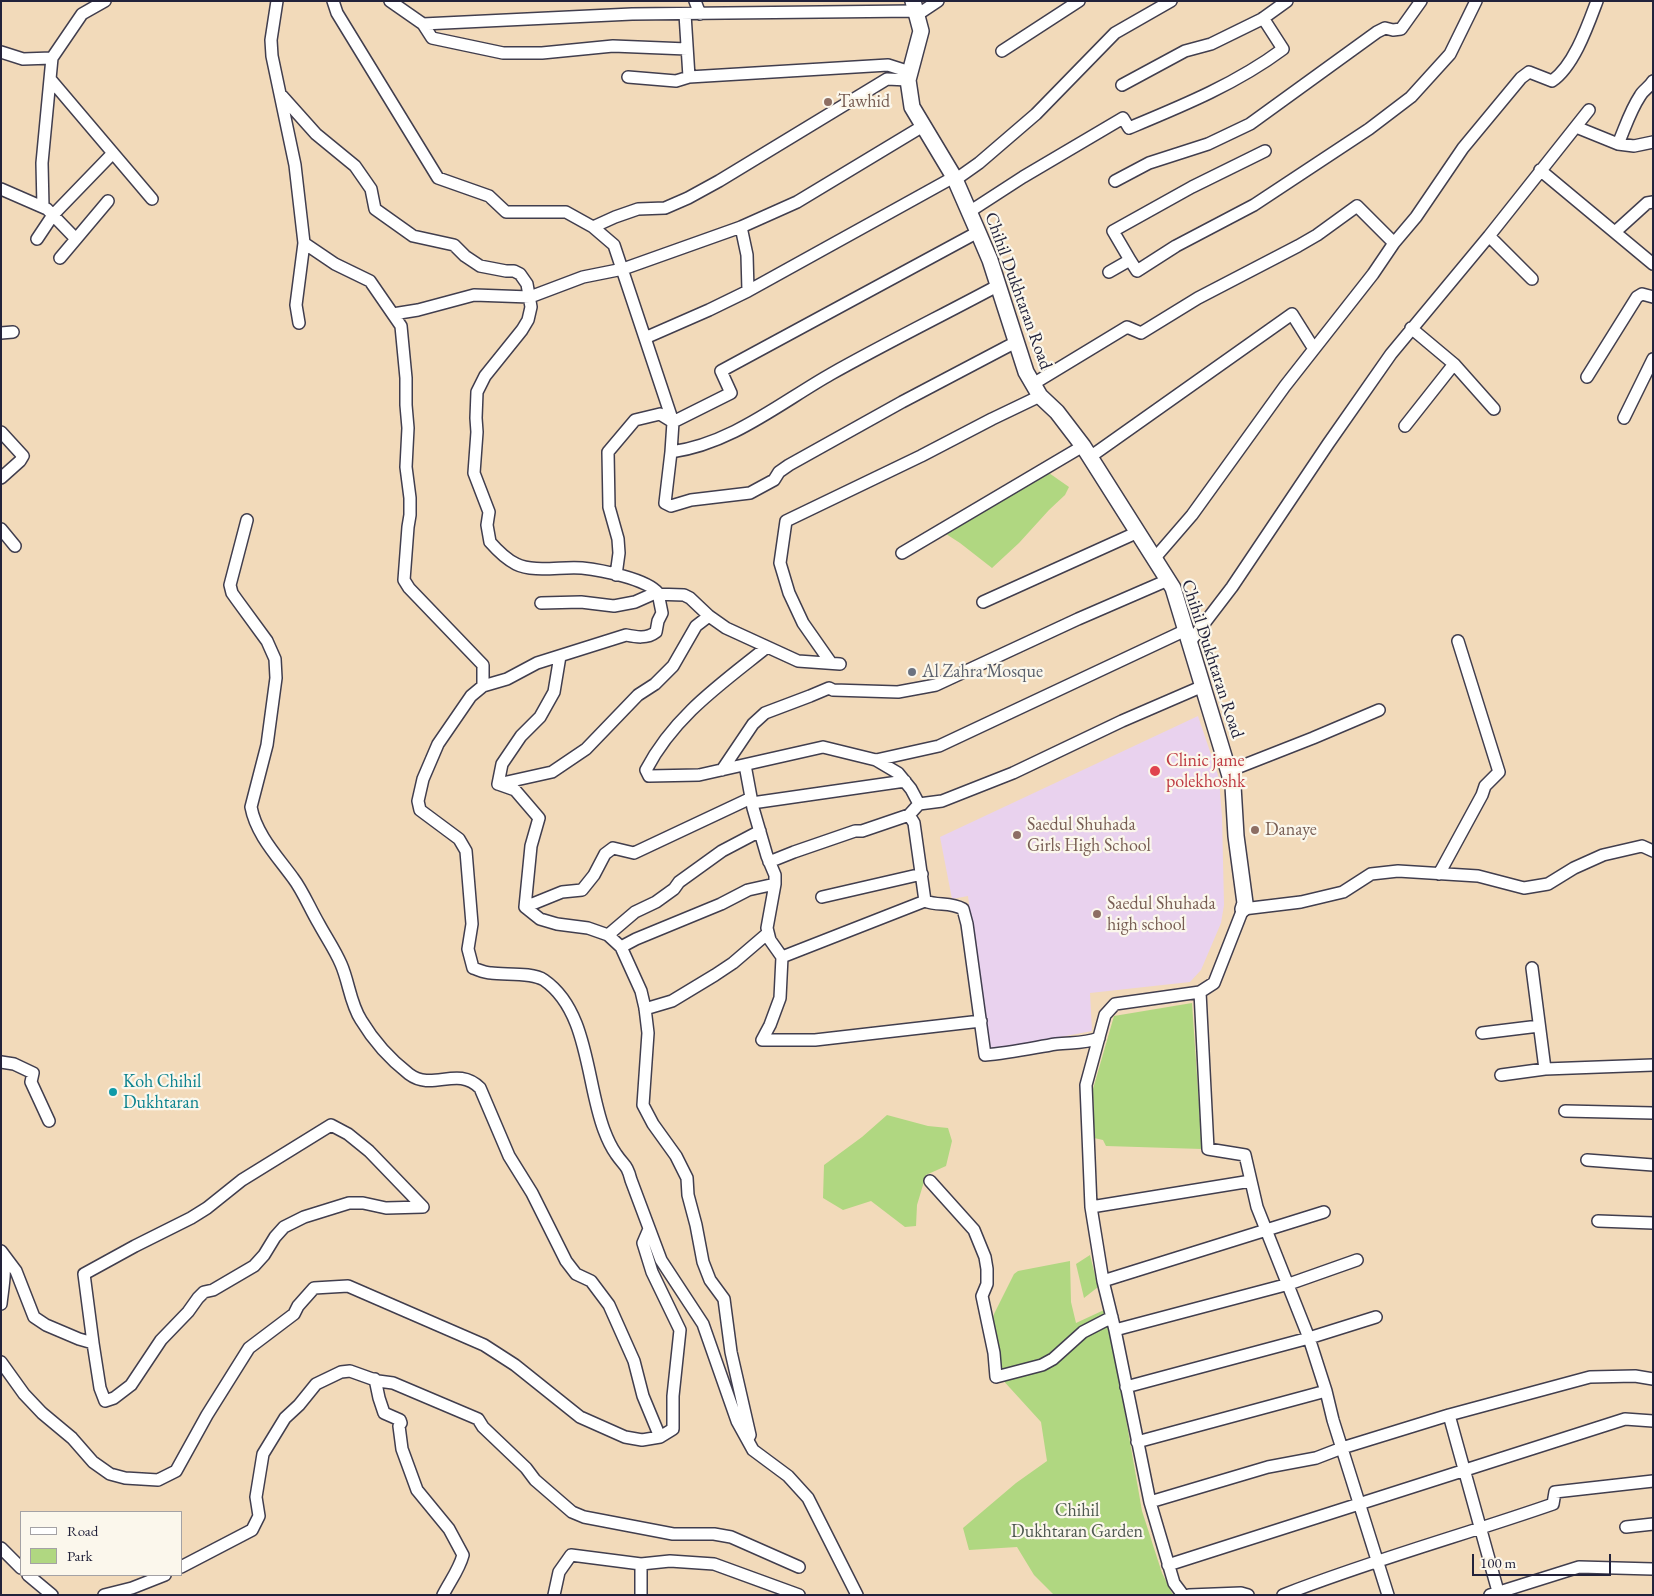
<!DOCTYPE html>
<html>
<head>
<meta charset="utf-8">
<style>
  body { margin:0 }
  #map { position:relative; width:1654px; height:1596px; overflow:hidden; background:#f2daba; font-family:"EB Garamond",serif }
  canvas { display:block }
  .frame { position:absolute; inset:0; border:2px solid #22223b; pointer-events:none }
  .legend { position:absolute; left:20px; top:1511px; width:162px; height:65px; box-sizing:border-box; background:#fbf7ec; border:1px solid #a4a2a5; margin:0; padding:6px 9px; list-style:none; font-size:15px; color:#22223b }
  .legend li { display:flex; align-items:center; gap:10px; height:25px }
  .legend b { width:25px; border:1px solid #a4a2a5 }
  .scale { position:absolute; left:1472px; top:1554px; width:139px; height:22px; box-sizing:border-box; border:2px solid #22223b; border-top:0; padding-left:6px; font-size:15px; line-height:18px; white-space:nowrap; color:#22223b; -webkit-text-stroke:4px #fbf7ec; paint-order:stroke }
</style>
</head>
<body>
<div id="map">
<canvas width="1654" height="1596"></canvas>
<div class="frame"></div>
<ul class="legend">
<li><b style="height:6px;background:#fff"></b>Road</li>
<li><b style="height:14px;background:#b0d781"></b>Park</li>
</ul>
<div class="scale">100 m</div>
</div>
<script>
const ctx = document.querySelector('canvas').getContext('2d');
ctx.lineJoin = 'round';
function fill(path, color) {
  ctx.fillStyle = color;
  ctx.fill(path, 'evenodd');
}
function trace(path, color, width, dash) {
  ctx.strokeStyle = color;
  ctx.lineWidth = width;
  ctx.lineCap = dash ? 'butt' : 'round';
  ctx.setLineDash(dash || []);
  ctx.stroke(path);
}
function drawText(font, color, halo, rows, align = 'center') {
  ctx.font = font + ' "EB Garamond",serif';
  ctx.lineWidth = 4.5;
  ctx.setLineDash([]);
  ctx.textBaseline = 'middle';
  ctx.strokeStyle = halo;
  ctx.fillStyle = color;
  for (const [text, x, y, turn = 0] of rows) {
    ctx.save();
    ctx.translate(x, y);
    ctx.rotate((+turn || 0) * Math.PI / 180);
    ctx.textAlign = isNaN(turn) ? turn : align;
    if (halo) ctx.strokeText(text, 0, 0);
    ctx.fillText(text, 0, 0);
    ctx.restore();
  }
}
fill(new Path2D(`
  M 1198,716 L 1219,778 L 1222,817 L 1224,905 L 1221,923 L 1201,970 L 1190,982 L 1090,993 L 1092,1031 L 987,1051 L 968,896 L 952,899 L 940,837 Z`), '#e9d2ee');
fill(new Path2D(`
  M 1049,473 L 1069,487 L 1065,495 L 1049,510 L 1019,543 L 992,568 L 960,543 L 943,532 Z
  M 1192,1003 L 1202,1149 L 1106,1146 L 1103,1140 L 1094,1138 L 1093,1089 L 1114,1016 Z
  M 887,1115 L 928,1126 L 948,1128 L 952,1141 L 946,1166 L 926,1175 L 917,1205 L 916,1226 L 905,1227 L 871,1201 L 843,1210 L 823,1198 L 824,1165 L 862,1137 Z
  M 1090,1255 L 1098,1287 L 1084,1298 L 1076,1264 Z
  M 1070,1261 L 1071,1302 L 1076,1323 L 1104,1310 L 1118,1373 L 1142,1511 L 1162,1573 L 1172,1593 L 1174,1595 L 1054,1595 L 1034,1575 L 1017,1547 L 969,1550 L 963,1528 L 1016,1483 L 1047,1461 L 1041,1422 L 1000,1377 L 990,1331 L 994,1314 L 1014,1274 L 1018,1271 Z`), '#b0d781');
const street = new Path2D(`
  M 277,1 L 271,40 L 272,56 L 295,165 L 304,243 L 296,305 L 299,323
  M 333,1 L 337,13 L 438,178 L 489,196 L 506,212 L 566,212 L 593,227 L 614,245 L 673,422 L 671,452 C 731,444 780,403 831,374 C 886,343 943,315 999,285
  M 390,1 L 423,24 L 432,38 L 503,53 L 542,53 L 613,46 L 687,49
  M 695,1 L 700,14
  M 685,14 L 689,77
  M 917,15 L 938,1
  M 423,24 L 632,14 L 915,11
  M 1002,51 L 1079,1
  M 1,52 L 23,59 L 52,58 L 82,14 L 105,1
  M 628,77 L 676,81 L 689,77 L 888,65 L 910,72
  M 51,80 L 152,199
  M 1122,85 L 1185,51 L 1211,44 L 1262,19 L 1287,1
  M 282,96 L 316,134 L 355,166 L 371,189 L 375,209 L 413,236 L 454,245 L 465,256 L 480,266 L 506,271 L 514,271 L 520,274 L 527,284 L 531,307 L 528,320 L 522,330 L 485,376 L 477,392 L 476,418 L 477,432 L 474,473 L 489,512 L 487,525 L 490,542 C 497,550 506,559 516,564 C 534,573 563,566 582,568 C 601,570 647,579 658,593 L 662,613 L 658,621 L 656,632 C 647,639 636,637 626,635 L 537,663 L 507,679 L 483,686 L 471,696 L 438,744 L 423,779 L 418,801 L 420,810 L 459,839 L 466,851 L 472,924 L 468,949 L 473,968 C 479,970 485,973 491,973 C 505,975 532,972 544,980 C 589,1011 586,1083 604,1130 C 607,1138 611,1147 616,1154 C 624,1166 627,1164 631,1180 L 661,1260 L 703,1324 L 737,1421 L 753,1450 L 788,1476 L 808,1498 L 857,1595
  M 1576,127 L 1618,144 L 1634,146 L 1653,142
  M 1618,144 C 1625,128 1630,111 1640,96 C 1643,90 1649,88 1653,81
  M 1540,170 L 1653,264
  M 955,180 L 979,163 L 1036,114 L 1115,33 L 1171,1
  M 1115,181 L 1149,163 L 1208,144 L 1250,124 L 1377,32 L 1385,28 L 1393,30 L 1401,29 L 1421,1
  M 1,189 L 47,209 L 76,239
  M 43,207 L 42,163 L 52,58
  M 969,212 L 1023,177 L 1123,118 L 1129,128 C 1182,106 1236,84 1283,49 L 1263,18
  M 593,227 L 615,217 L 638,209 L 665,208 L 688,198 L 719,181 L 887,79 L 908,80
  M 741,227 L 747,255 L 748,291
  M 1615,232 L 1647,203 L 1653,202
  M 1489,236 L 1532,279
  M 37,239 L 53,215 L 113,153
  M 304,243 L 335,264 L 370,281 L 401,326 L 406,378 L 406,405 L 408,428 L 406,467 L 410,498 L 410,515 L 408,527 L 404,580 L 409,588 L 483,665 L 483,686
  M 60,258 L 108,201
  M 1130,260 L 1113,231 L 1192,187 L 1265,151
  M 1109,272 L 1130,260 L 1137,271 L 1176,246 L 1254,205 L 1369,129 L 1411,97 L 1450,54 L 1476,1
  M 393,314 L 418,310 L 474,295 L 530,297 L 583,277 L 623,269 L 741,227 L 797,202 L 923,126
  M 1411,328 L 1454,364 L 1494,409
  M 1,333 L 13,332
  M 645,338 L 709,310 L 748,291 L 954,177
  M 1587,377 L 1637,297 L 1642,294 L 1653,297
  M 1033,384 L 1127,327 L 1141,333 L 1198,298 L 1298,246 L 1317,235 L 1357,206 L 1394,243
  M 1624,418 L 1653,359
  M 673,422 L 731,393 L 721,371 L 978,232
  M 1405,426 L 1454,364
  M 1,432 L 23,456 L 20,461 L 1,478
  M 671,452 L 665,503 L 671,506 L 691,500 L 750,493 L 774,480 L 779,472 L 789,465 L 902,402 L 1016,342
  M 1090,457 L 1292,314 L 1314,349
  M 247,520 L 230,585 L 232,593 L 237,600 L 267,641 L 275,659 L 276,678 L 267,745 L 251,807 C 256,834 277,856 293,878 C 303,891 310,909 319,924 C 326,937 335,950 341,964 C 349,982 350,1003 361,1020 C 373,1040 391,1060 409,1074 C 433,1092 457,1065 480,1088 L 509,1156 L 532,1193 L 566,1261 L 576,1274 L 591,1281 L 609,1305 L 634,1361 L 643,1396 L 660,1437
  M 1,529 L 15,546
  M 902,553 L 1083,446
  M 1154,559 L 1192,515 L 1285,386 L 1373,274 L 1394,243 L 1416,217 L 1463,148 L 1521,78 L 1529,72 L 1552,81 C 1574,66 1588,25 1597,1
  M 616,575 L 619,553 L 618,539 L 609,507 L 608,452 L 635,420 L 660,414 L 673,422
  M 983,602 L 1138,532
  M 541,603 L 581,602 L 614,606 L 635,602 L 653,594 L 684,595 L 690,598 L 709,616 L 726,628 L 798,661 L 840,664
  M 1190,642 L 1232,587 L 1328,444 L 1391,354 L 1489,236 L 1589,110
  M 767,647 C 721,684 674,716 646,770 L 649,776 L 699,775 L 823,747 L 876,760 L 898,773 L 911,789 L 919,804 L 942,801 L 1013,773 L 1122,721 L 1203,686
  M 560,656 L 554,692 L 540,717 L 521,736 L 502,764 L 498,784 L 515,790 L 539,818 L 531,846 L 525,907 L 540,919 L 557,924 L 588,928 L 608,935 L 621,947 L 641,991 L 645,1008 L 648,1033 L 643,1105 L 653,1124 L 676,1156 L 687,1178 L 688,1195 L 696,1225 L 703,1262 L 710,1280 L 724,1299 L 731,1352 L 750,1435 L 748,1439
  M 831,663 L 803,623 L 789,593 L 780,563 L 786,521 L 921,456 L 992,419 L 1040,396
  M 876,760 L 939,746 L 1186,630
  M 745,765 L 753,808 L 767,856 L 775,875 L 775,884 L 767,928 L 770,940 L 782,957 L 780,998 L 770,1025 L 762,1040 L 815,1040 L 981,1021
  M 722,770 L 753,724 L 765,713 L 810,696 L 829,688 L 833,690 L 898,692 L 936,685 L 1078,619 L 1168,580
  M 1229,771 L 1313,738 L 1379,710
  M 498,784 L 552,772 L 586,749 L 638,695 L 655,684 L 673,666 L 696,626 L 709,616
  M 752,803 L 905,781
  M 919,804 L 909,815 L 914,823 L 925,901 C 938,906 950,902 963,909 L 967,924 L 985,1055 C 1009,1053 1032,1048 1056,1044 C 1072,1042 1083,1044 1099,1038
  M 769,862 L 794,852 L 855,831 L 862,831 L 909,815
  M 1439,874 L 1482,795 L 1485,786 L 1499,772 L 1458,641
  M 822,897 L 922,874
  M 525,907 L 562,892 L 582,890 L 594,875 L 605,854 L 613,848 L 634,853 L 751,798
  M 608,935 L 635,912 L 656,902 L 674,889 L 679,882 L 722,851 L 760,831
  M 621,947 L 636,939 L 721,904 L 748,890 L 775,884
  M 782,957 L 925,901
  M 1532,968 L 1545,1069
  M 1200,992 L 1208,1149 L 1245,1155 L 1257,1207 L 1309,1338 L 1326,1391 L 1333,1420 L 1388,1595
  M 645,1009 L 672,1001 L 715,975 L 733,963 L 768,933
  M 1482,1033 L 1539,1026
  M 1,1062 L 14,1064 L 33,1073 L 31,1082 L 49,1121
  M 1501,1075 L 1545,1069 L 1653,1065
  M 1565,1111 L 1653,1113
  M 1587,1160 L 1653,1165
  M 930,1181 L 974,1230 L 985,1257 L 987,1269 L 987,1284 L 982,1296 L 994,1353 L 996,1377 L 1042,1365 L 1053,1359 L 1083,1332 L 1112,1317
  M 1091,1207 L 1251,1181
  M 1598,1221 L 1653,1223
  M 1,1251 L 16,1271 L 34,1317 L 46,1325 L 79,1339 L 93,1343 L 100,1388 L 105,1401 L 114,1398 L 131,1385 L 161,1340 L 188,1312 L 198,1298 L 204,1292 L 213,1290 L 254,1266 L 264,1255 L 275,1237 L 284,1227 L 304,1217 L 349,1203 L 363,1203 L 386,1208 L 423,1207
  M 1,1254 C 8,1264 2,1292 1,1304
  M 1103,1281 L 1324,1212
  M 1115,1330 L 1289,1284 L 1357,1260
  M 93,1343 L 84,1274 L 135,1246 L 191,1218 L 207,1208 L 242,1180 L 331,1125 L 348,1134 L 369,1151 L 423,1207
  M 1,1362 L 24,1394 L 42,1413 L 72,1438 L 93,1462 L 110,1474 L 125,1478 L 158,1480 L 176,1471 L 207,1415 L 249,1348 L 294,1314 L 298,1306 L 314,1288 L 348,1286 L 484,1345 L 515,1365 L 580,1417 L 625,1437 L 642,1440 L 660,1437 L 673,1429 L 673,1396 L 680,1330 L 652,1272 L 643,1243 L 649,1229
  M 375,1379 L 379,1398 L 384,1413 L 400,1420 L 401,1423 L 399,1426 L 402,1449 L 417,1490 L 449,1529 L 463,1555 C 459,1570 450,1581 443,1595
  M 1126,1387 L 1309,1338 L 1376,1317
  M 1449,1415 L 1499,1595
  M 1137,1442 L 1326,1391
  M 1150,1502 L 1268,1467 L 1316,1458 L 1342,1448 L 1449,1415 L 1590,1377 L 1635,1376 L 1653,1379
  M 1626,1527 L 1653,1524
  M 1,1548 L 21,1568
  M 1168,1565 L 1625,1419 L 1653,1421
  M 181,1567 L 252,1530 L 259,1516 L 256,1497 L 263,1454 L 285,1418 L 299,1405 L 316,1384 L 341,1372 L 350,1371 L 378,1381 L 393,1383 L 478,1419 L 483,1427 L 526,1468 L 535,1480 L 572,1512 L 584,1517 L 673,1534 L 714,1534 L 731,1537 L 799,1567
  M 28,1575 L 52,1595
  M 104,1595 L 132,1588 L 165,1575
  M 554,1595 L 559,1572 L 571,1555 L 641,1564 L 670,1561 L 714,1564 L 799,1595
  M 641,1595 L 641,1564
  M 1183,1595 L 1174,1583 L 1150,1502 L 1115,1330 L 1103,1281 L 1091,1207 L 1086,1085 L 1105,1015 L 1115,1004 L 1200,992 L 1214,983 L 1243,909 L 1301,902 L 1343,892 L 1371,874 L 1398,871 L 1478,876 L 1524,888 L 1548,884 L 1574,868 L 1603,855 L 1642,846 L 1653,851
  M 1189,1595 L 1241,1593 L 1248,1595
  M 1283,1595 C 1372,1560 1464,1535 1553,1504 L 1555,1492 L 1653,1481
  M 1490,1595 L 1579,1567 L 1653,1569`);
const secondary = new Path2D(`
  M 913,1 L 921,31 L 908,80 L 912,107 L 954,177 L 978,232 L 990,260 L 1026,372 L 1040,396 L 1057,412 L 1083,446 L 1173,588 L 1233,786 L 1236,836 L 1245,903 L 1243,909`);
trace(street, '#413e4e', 14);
trace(secondary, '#413e4e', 18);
trace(street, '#fff', 11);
trace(secondary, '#fff', 15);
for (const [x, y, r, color] of [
  [828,102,5,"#8d6e63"],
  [912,672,5,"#6b7280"],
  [1155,771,6,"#e0444e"],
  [1255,830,5,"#8d6e63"],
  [1017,835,5,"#8d6e63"],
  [1097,914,5,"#8d6e63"],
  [113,1092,5,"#0f9aa8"]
]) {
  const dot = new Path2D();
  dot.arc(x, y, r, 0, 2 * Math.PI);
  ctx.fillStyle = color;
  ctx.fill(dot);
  trace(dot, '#fbf7ec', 2);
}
drawText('18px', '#785e54', '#fbf7ec', [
  ["Tawhid",838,102],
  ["Saedul Shuhada",1027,825],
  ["Girls High School",1027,846],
  ["Danaye",1265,830],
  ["Saedul Shuhada",1107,904],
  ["high school",1107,925]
], 'left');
drawText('18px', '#22223b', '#fbf7ec', [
  ["Chihil Dukhtaran Road",1018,291,70],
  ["Chihil Dukhtaran Road",1212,659,72]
]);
drawText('18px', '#5b616d', '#fbf7ec', [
  ["Al Zahra Mosque",922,672]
], 'left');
drawText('18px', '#be3a42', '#fbf7ec', [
  ["Clinic jame",1166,761],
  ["polekhoshk",1166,782]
], 'left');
drawText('18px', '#0d838f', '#fbf7ec', [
  ["Koh Chihil",123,1082],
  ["Dukhtaran",123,1103]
], 'left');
drawText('18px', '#4d5850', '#fbf7ec', [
  ["Chihil",1077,1511],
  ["Dukhtaran Garden",1077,1532]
]);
</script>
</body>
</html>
